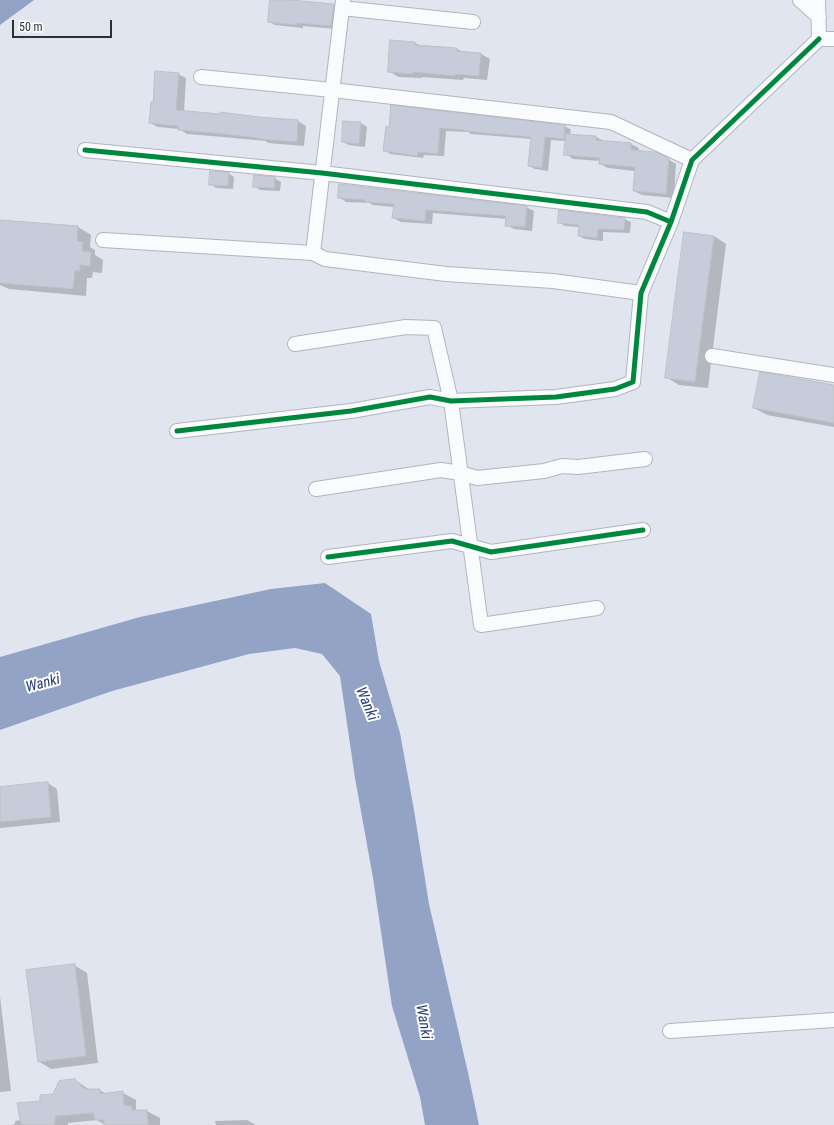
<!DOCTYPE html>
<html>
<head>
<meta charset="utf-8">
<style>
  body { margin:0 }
  #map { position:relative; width:834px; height:1125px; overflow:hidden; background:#e1e5ef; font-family:"Roboto Condensed",sans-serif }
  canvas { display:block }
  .scale { position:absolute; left:12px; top:20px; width:100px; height:18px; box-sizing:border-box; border:2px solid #2c2f36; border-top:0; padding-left:5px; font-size:12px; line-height:14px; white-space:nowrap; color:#2c2f36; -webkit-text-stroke:3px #fff; paint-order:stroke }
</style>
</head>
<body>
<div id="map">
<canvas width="834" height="1125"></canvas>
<div class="scale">50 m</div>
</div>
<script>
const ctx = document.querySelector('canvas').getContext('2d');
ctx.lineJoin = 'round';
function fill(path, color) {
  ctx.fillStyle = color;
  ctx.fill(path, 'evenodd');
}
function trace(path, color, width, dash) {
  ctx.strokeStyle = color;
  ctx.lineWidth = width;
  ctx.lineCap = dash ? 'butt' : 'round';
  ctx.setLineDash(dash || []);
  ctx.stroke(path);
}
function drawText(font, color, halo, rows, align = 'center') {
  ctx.font = font + ' "Roboto Condensed",sans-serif';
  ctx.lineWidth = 4;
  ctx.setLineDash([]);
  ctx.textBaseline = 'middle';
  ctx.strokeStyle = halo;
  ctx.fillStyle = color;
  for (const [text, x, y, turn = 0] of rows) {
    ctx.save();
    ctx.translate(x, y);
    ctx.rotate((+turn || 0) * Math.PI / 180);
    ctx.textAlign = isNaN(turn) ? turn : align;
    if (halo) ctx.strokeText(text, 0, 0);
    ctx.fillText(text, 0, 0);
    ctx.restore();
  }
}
fill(new Path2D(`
  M 0,0 L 34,0 L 0,25 Z
  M 325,583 L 371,614 L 379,661 L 400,733 L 414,810 L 429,904 L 469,1077 L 479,1125 L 425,1125 L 420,1097 L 392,1006 L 373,878 L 355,778 L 340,676 L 322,654 L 295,648 L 249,654 L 112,691 L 0,730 L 0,657 L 140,617 L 271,589 Z`), '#93a3c6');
fill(new Path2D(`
  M 271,0 L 334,5 L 340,9 L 337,29 L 303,26 L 303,28 L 275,25 L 269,22 Z
  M 415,43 L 421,46 L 457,49 L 463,52 L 481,54 L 490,59 L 487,80 L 464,78 L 463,80 L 422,77 L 422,78 L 398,77 L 389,71 Z
  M 178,74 L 186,78 L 184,112 L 298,121 L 306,126 L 304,146 L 268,143 L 266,141 L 223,137 L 187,134 L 179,129 L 158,127 L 150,123 Z
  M 361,123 L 367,127 L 365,147 L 349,145 L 343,142 Z
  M 565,126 L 571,130 L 570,135 L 596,137 L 604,141 L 631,144 L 639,148 L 638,152 L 668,159 L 676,164 L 674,198 L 642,195 L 634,191 L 635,171 L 608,168 L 600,164 L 601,161 L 573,159 L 566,154 L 566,141 L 551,140 L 548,171 L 535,169 L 529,166 L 532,139 L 471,134 L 468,132 L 446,131 L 444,156 L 424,155 L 423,158 L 390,154 L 384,150 L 387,128 Z
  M 228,173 L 234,177 L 233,189 L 216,188 L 210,184 Z
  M 274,178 L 281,182 L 280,191 L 260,190 L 254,186 Z
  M 339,197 L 526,207 L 534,211 L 532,231 L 514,229 L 506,225 L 507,219 L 433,213 L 432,224 L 401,222 L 393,218 L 394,207 L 373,205 L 370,203 L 346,202 Z
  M 624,219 L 631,222 L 630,233 L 603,232 L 603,241 L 585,239 L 579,236 L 580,227 L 565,226 L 559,222 Z
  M 1,221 L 78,227 L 91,235 L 90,247 L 95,250 L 95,255 L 103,260 L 102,273 L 93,272 L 92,278 L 87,278 L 86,296 L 9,289 L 0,285 Z
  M 714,236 L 726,244 L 708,388 L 679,385 L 666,377 Z
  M 834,386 L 834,427 L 767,415 L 754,408 Z
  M 48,783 L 57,789 L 60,822 L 0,828 L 0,788 Z
  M 74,965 L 87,973 L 98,1063 L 51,1069 L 38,1061 Z
  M 0,996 L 11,1091 L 0,1092 Z
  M 75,1080 L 90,1090 L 99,1090 L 107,1094 L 123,1093 L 136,1100 L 136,1111 L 147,1111 L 160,1118 L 160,1125 L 105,1125 L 97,1120 L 68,1123 L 68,1125 L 11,1125 L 15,1124 L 15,1121 L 21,1120 L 41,1102 L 54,1095 Z
  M 247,1120 L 256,1125 L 216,1125 L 215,1121 Z`), '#0003');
const building = new Path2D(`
  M 270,0 L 290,0 L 334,4 L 331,26 L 297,23 L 297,25 L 268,22 Z
  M 390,40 L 415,42 L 415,45 L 457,48 L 457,51 L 481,53 L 479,76 L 455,74 L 455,76 L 413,72 L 413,74 L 388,72 Z
  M 155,71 L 179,73 L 176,110 L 220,114 L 220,112 L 259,117 L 298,120 L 297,142 L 259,139 L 259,138 L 214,133 L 178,130 L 178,126 L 149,123 L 151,102 L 153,102 Z
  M 391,105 L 565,125 L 564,139 L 545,137 L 542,168 L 528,166 L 531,137 L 464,131 L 464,130 L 440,128 L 438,154 L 418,152 L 417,156 L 383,151 L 386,126 L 389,127 Z
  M 343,121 L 361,122 L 359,144 L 342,142 Z
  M 566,134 L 596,136 L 596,140 L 631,143 L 631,150 L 655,152 L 669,158 L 666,194 L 633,191 L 635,167 L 599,164 L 600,158 L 564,155 Z
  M 210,171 L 229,172 L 228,186 L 209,185 Z
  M 254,175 L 275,177 L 274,188 L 253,187 Z
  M 339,184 L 527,206 L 525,227 L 505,226 L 506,216 L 426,210 L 425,221 L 392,218 L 394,204 L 365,202 L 365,200 L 338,198 Z
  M 559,210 L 625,218 L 624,230 L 598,229 L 597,238 L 578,236 L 579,225 L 558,223 Z
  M 0,220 L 78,226 L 77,241 L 83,242 L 82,251 L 91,252 L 90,266 L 80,265 L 80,271 L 75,271 L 73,289 L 0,283 Z
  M 684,232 L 714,236 L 695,382 L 665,378 Z
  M 760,372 L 834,385 L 834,423 L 753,408 Z
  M 48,782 L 51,817 L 0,822 L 0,787 Z
  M 75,964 L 86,1056 L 38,1062 L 26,970 Z
  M 75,1079 L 84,1089 L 100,1089 L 100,1094 L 123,1091 L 124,1105 L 131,1106 L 132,1110 L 147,1110 L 148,1125 L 104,1125 L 104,1120 L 95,1120 L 93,1113 L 56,1116 L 54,1125 L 21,1125 L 17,1103 L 40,1101 L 40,1095 L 53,1094 L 59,1081 Z`);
fill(building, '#c7ccda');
trace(building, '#bcc0c7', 1);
const minor = new Path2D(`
  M 800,0 L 819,17
  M 818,0 L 819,39 L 834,39
  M 342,8 L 473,22
  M 201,77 L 332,90 L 611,122 L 692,160
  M 85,150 L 322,173 L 647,212 L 671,222
  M 103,240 L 313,253 L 325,259 L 446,274 L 553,281 L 641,293
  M 313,253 L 343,0
  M 295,344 L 406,327 L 434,328 L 451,401 L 481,625 L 597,608
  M 712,356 L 834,375
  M 177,431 L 351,411 L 430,397 L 451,401 L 556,397 L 615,389 L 633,382 L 641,293 L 671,222 L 692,160 L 819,39
  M 316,489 L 441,470 L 460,473 L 477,478 L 544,471 L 562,466 L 578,467 L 645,459
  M 328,557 L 452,541 L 491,552 L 643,530
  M 670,1031 L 834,1020`);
trace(minor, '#b2b5bd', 16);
trace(minor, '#fafbfd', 14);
trace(new Path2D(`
  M 85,150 L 322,173 L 647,212 L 671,222
  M 177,431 L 351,411 L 430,397 L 451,401 L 556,397 L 615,389 L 633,382 L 641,293 L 671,222 L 692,160 L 819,39
  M 328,557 L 452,541 L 491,552 L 643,530`), '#00873e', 5);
drawText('italic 15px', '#263e78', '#fff', [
  ["Wanki",43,684,-15],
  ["Wanki",366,704,67],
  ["Wanki",423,1022,80]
]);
</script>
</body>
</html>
